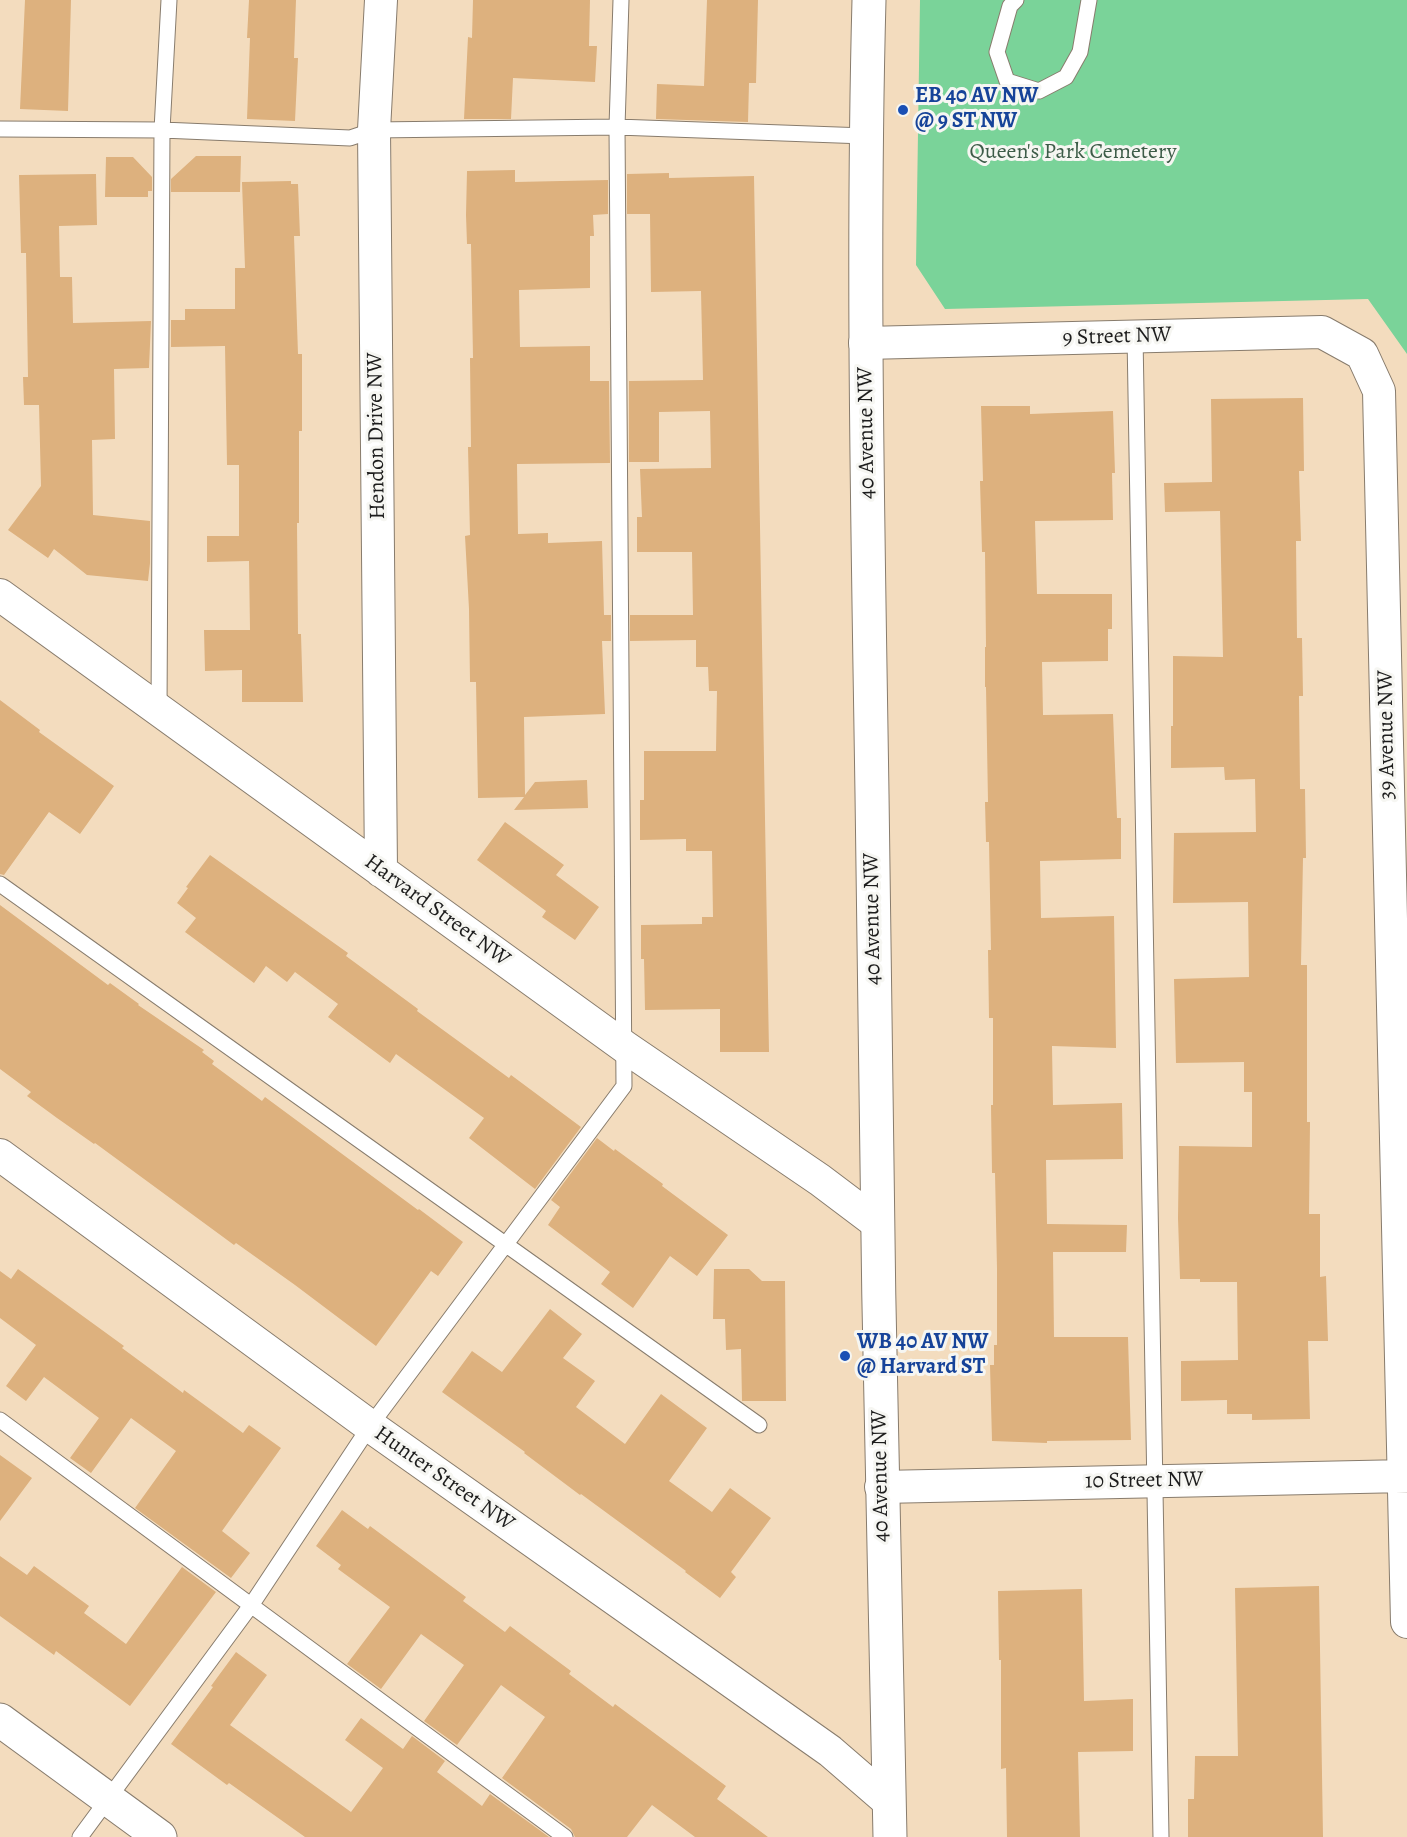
<!DOCTYPE html>
<html>
<head>
<meta charset="utf-8">
<style>
  body { margin:0 }
  canvas { display:block; background:#f3dcbe }
</style>
</head>
<body>
<canvas width="1407" height="1837"></canvas>
<script>
const ctx = document.querySelector('canvas').getContext('2d');
ctx.lineJoin = 'round';
function fill(path, color) {
  ctx.fillStyle = color;
  ctx.fill(path, 'evenodd');
}
function trace(path, color, width, dash) {
  ctx.strokeStyle = color;
  ctx.lineWidth = width;
  ctx.lineCap = dash ? 'butt' : 'round';
  ctx.setLineDash(dash || []);
  ctx.stroke(path);
}
function drawText(font, color, halo, rows, align = 'center') {
  ctx.font = font + ' Alegreya,serif';
  ctx.lineWidth = 6;
  ctx.setLineDash([]);
  ctx.textBaseline = 'middle';
  ctx.strokeStyle = halo;
  ctx.fillStyle = color;
  for (const [text, x, y, turn = 0] of rows) {
    ctx.save();
    ctx.translate(x, y);
    ctx.rotate((+turn || 0) * Math.PI / 180);
    ctx.textAlign = isNaN(turn) ? turn : align;
    if (halo) ctx.strokeText(text, 0, 0);
    ctx.fillText(text, 0, 0);
    ctx.restore();
  }
}
fill(new Path2D(`
  M 920,0 L 1407,0 L 1407,354 L 1368,299 L 945,309 L 916,265 Z`), '#7ad399');
fill(new Path2D(`
  M 25,0 L 71,0 L 68,111 L 20,109 Z
  M 249,0 L 296,0 L 294,58 L 298,58 L 295,121 L 247,119 L 250,38 L 247,38 Z
  M 473,0 L 590,0 L 589,46 L 597,46 L 595,82 L 513,78 L 511,119 L 464,119 L 468,37 L 472,38 Z
  M 707,0 L 758,0 L 756,83 L 749,83 L 748,122 L 656,119 L 657,84 L 704,86 Z
  M 196,156 L 241,156 L 240,192 L 171,192 L 171,179 Z
  M 106,157 L 133,157 L 152,177 L 152,191 L 148,191 L 148,197 L 105,197 Z
  M 515,170 L 515,182 L 608,180 L 608,214 L 593,215 L 594,236 L 590,236 L 590,288 L 519,290 L 520,347 L 590,346 L 590,381 L 609,381 L 610,463 L 517,464 L 518,534 L 548,533 L 548,543 L 602,541 L 604,615 L 611,615 L 611,641 L 602,641 L 605,714 L 524,717 L 525,795 L 535,782 L 587,780 L 588,808 L 514,810 L 524,797 L 478,798 L 476,682 L 470,682 L 469,609 L 465,536 L 470,535 L 468,447 L 471,447 L 470,358 L 473,358 L 471,244 L 467,244 L 466,215 L 467,171 Z
  M 669,173 L 669,178 L 754,176 L 769,1052 L 720,1052 L 720,1009 L 645,1010 L 644,959 L 641,959 L 641,925 L 702,924 L 702,917 L 713,917 L 712,851 L 686,851 L 686,839 L 640,840 L 640,800 L 644,800 L 644,751 L 716,751 L 717,691 L 709,691 L 708,667 L 696,667 L 696,640 L 630,641 L 630,615 L 693,615 L 692,552 L 637,552 L 637,517 L 642,517 L 640,469 L 711,468 L 710,411 L 659,412 L 659,462 L 629,462 L 629,381 L 703,380 L 701,291 L 651,292 L 650,214 L 627,214 L 627,174 Z
  M 96,174 L 97,225 L 59,226 L 60,277 L 72,277 L 73,323 L 151,321 L 149,368 L 114,369 L 115,439 L 92,440 L 93,515 L 150,521 L 150,563 L 148,581 L 87,575 L 54,549 L 48,558 L 8,530 L 41,486 L 39,405 L 24,405 L 23,377 L 28,377 L 26,253 L 21,253 L 19,175 Z
  M 291,181 L 291,184 L 298,184 L 300,236 L 294,236 L 298,354 L 302,354 L 302,431 L 299,431 L 299,523 L 297,523 L 298,634 L 301,634 L 303,702 L 242,702 L 242,670 L 205,671 L 204,630 L 250,630 L 249,561 L 207,562 L 207,536 L 239,536 L 239,465 L 227,465 L 225,346 L 171,347 L 171,320 L 185,320 L 185,309 L 235,309 L 235,268 L 245,268 L 242,182 Z
  M 1303,398 L 1304,471 L 1299,471 L 1301,541 L 1296,541 L 1297,638 L 1302,638 L 1303,696 L 1299,696 L 1300,789 L 1305,789 L 1306,858 L 1303,858 L 1301,965 L 1307,965 L 1307,1122 L 1310,1122 L 1309,1214 L 1320,1214 L 1320,1277 L 1326,1276 L 1328,1341 L 1308,1341 L 1310,1419 L 1252,1420 L 1252,1414 L 1227,1414 L 1227,1400 L 1181,1401 L 1181,1361 L 1238,1360 L 1237,1282 L 1200,1282 L 1200,1279 L 1180,1279 L 1178,1218 L 1179,1146 L 1252,1147 L 1252,1092 L 1244,1092 L 1244,1062 L 1176,1063 L 1174,979 L 1249,977 L 1248,902 L 1173,903 L 1174,833 L 1256,832 L 1255,779 L 1225,780 L 1224,767 L 1171,768 L 1171,726 L 1173,726 L 1173,656 L 1223,657 L 1220,511 L 1165,512 L 1164,483 L 1212,482 L 1211,399 Z
  M 981,406 L 1030,406 L 1030,414 L 1113,411 L 1115,473 L 1112,473 L 1113,520 L 1035,521 L 1037,594 L 1112,594 L 1112,629 L 1108,629 L 1108,661 L 1042,662 L 1043,715 L 1113,714 L 1117,818 L 1121,818 L 1121,859 L 1040,861 L 1041,918 L 1114,916 L 1116,1048 L 1052,1046 L 1053,1105 L 1122,1103 L 1123,1159 L 1046,1160 L 1047,1224 L 1127,1225 L 1126,1252 L 1053,1252 L 1054,1337 L 1128,1337 L 1131,1440 L 1047,1441 L 1047,1443 L 992,1441 L 990,1365 L 994,1365 L 994,1345 L 997,1345 L 997,1269 L 995,1173 L 992,1173 L 991,1105 L 993,1105 L 993,1018 L 989,1018 L 988,950 L 991,950 L 989,842 L 986,842 L 985,802 L 988,802 L 986,687 L 985,687 L 985,647 L 986,647 L 985,552 L 982,552 L 980,481 L 983,481 Z
  M 0,700 L 40,730 L 39,732 L 114,786 L 80,834 L 49,812 L 4,875 L 0,874 Z
  M 505,822 L 564,865 L 556,875 L 599,907 L 575,940 L 542,917 L 546,911 L 477,860 Z
  M 210,855 L 348,953 L 346,956 L 418,1009 L 417,1011 L 509,1078 L 511,1075 L 581,1127 L 535,1189 L 469,1138 L 484,1118 L 396,1054 L 390,1063 L 328,1017 L 338,1004 L 295,972 L 287,982 L 266,966 L 254,983 L 185,932 L 196,918 L 177,903 L 188,888 L 186,887 Z
  M 0,905 L 108,985 L 110,983 L 139,1004 L 138,1005 L 204,1050 L 202,1052 L 214,1061 L 212,1064 L 262,1101 L 265,1097 L 418,1210 L 419,1209 L 463,1242 L 438,1276 L 431,1271 L 376,1346 L 295,1285 L 236,1243 L 234,1245 L 95,1143 L 94,1144 L 57,1118 L 27,1096 L 31,1092 L 0,1069 Z
  M 597,1138 L 614,1151 L 615,1149 L 663,1184 L 662,1186 L 728,1235 L 697,1276 L 670,1256 L 633,1308 L 601,1284 L 610,1272 L 548,1225 L 560,1207 L 551,1200 Z
  M 18,1269 L 124,1346 L 122,1348 L 183,1393 L 184,1390 L 243,1433 L 249,1425 L 281,1448 L 222,1531 L 250,1553 L 231,1578 L 135,1508 L 176,1451 L 131,1418 L 91,1473 L 70,1458 L 99,1418 L 44,1377 L 26,1401 L 6,1386 L 36,1345 L 0,1318 L 0,1271 L 11,1279 Z
  M 714,1269 L 749,1269 L 762,1281 L 785,1281 L 786,1401 L 742,1401 L 741,1349 L 726,1350 L 725,1319 L 713,1319 Z
  M 550,1309 L 582,1334 L 563,1358 L 595,1381 L 576,1407 L 625,1444 L 661,1394 L 707,1428 L 669,1481 L 712,1512 L 730,1488 L 771,1518 L 731,1572 L 736,1577 L 720,1598 L 685,1572 L 686,1571 L 581,1494 L 580,1495 L 524,1453 L 525,1452 L 442,1392 L 472,1351 L 502,1372 Z
  M 0,1455 L 32,1478 L 0,1521 Z
  M 342,1510 L 368,1529 L 370,1526 L 466,1597 L 463,1601 L 505,1632 L 510,1626 L 571,1671 L 569,1674 L 613,1707 L 615,1704 L 726,1786 L 717,1799 L 768,1837 L 695,1837 L 652,1805 L 627,1837 L 575,1837 L 571,1829 L 502,1778 L 545,1717 L 501,1685 L 457,1745 L 424,1721 L 464,1665 L 421,1634 L 381,1689 L 347,1664 L 390,1607 L 338,1569 L 341,1565 L 316,1546 Z
  M 0,1556 L 27,1575 L 34,1566 L 89,1606 L 84,1613 L 126,1644 L 182,1567 L 216,1592 L 130,1706 L 56,1651 L 54,1655 L 0,1616 Z
  M 1319,1586 L 1323,1837 L 1188,1837 L 1188,1799 L 1194,1799 L 1195,1756 L 1238,1756 L 1235,1588 Z
  M 1082,1589 L 1084,1701 L 1133,1699 L 1133,1751 L 1078,1752 L 1080,1837 L 1007,1837 L 1006,1768 L 1001,1769 L 1001,1660 L 999,1660 L 998,1591 Z
  M 236,1652 L 267,1675 L 230,1725 L 351,1812 L 383,1768 L 345,1740 L 361,1718 L 403,1749 L 412,1736 L 445,1761 L 437,1772 L 482,1806 L 490,1794 L 549,1837 L 305,1837 L 229,1783 L 227,1785 L 171,1744 L 213,1687 L 211,1686 Z`), '#ddb17e');
const lane = new Path2D(`
  M 1016,0 L 1010,6 L 997,52 L 1007,81 L 1039,91 L 1066,77 L 1080,52 L 1089,0
  M 0,129 L 162,130 L 350,138 L 374,130 L 617,127 L 865,136
  M 1135,336 L 1161,1837
  M 159,711 L 162,130 L 169,0
  M 0,884 L 759,1425
  M 0,1420 L 565,1837
  M 80,1837 L 252,1604 L 370,1426 L 624,1086 L 617,127 L 621,0`);
const street = new Path2D(`
  M 381,0 L 374,130 L 381,871
  M 865,343 L 1322,332 L 1362,354 L 1379,391 L 1407,1622
  M 0,595 L 625,1047 L 820,1180 L 877,1223
  M 0,1155 L 370,1426 L 830,1751 L 889,1802
  M 881,1487 L 1407,1476`);
const secondary = new Path2D(`
  M 869,0 C 862,265 868,529 872,794 C 876,1142 881,1489 890,1837
  M 0,1720 L 160,1837`);
trace(lane, '#887c6d', 17);
trace(street, '#887c6d', 34);
trace(secondary, '#887c6d', 35);
trace(lane, '#fff', 15);
trace(street, '#fff', 32);
trace(secondary, '#fff', 33);
for (const [x, y, r, color] of [
  [903,110,6,"#1a4fb4"],
  [845,1356,6,"#1a4fb4"]
]) {
  const dot = new Path2D();
  dot.arc(x, y, r, 0, 2 * Math.PI);
  ctx.fillStyle = color;
  ctx.fill(dot);
  trace(dot, '#f6f6f2', 2);
}
drawText('bold 22px', '#164399', '#f6f6f2', [
  ["EB 40 AV NW",915,97],
  ["@ 9 ST NW",915,122],
  ["WB 40 AV NW",857,1343],
  ["@ Harvard ST",857,1368]
], 'left');
drawText('22px', '#3d5c48', '#f6f6f2', [
  ["Queen's Park Cemetery",1073,153]
]);
drawText('22px', '#1c1c1c', '#f6f6f2', [
  ["9 Street NW",1117,337,-2],
  ["40 Avenue NW",867,433,-91],
  ["Hendon Drive NW",377,436,-91],
  ["39 Avenue NW",1387,735,-91],
  ["Harvard Street NW",437,911,36],
  ["40 Avenue NW",873,919,-91],
  ["40 Avenue NW",881,1476,-91],
  ["Hunter Street NW",444,1479,35],
  ["10 Street NW",1144,1481,-1]
]);
</script>
</body>
</html>
